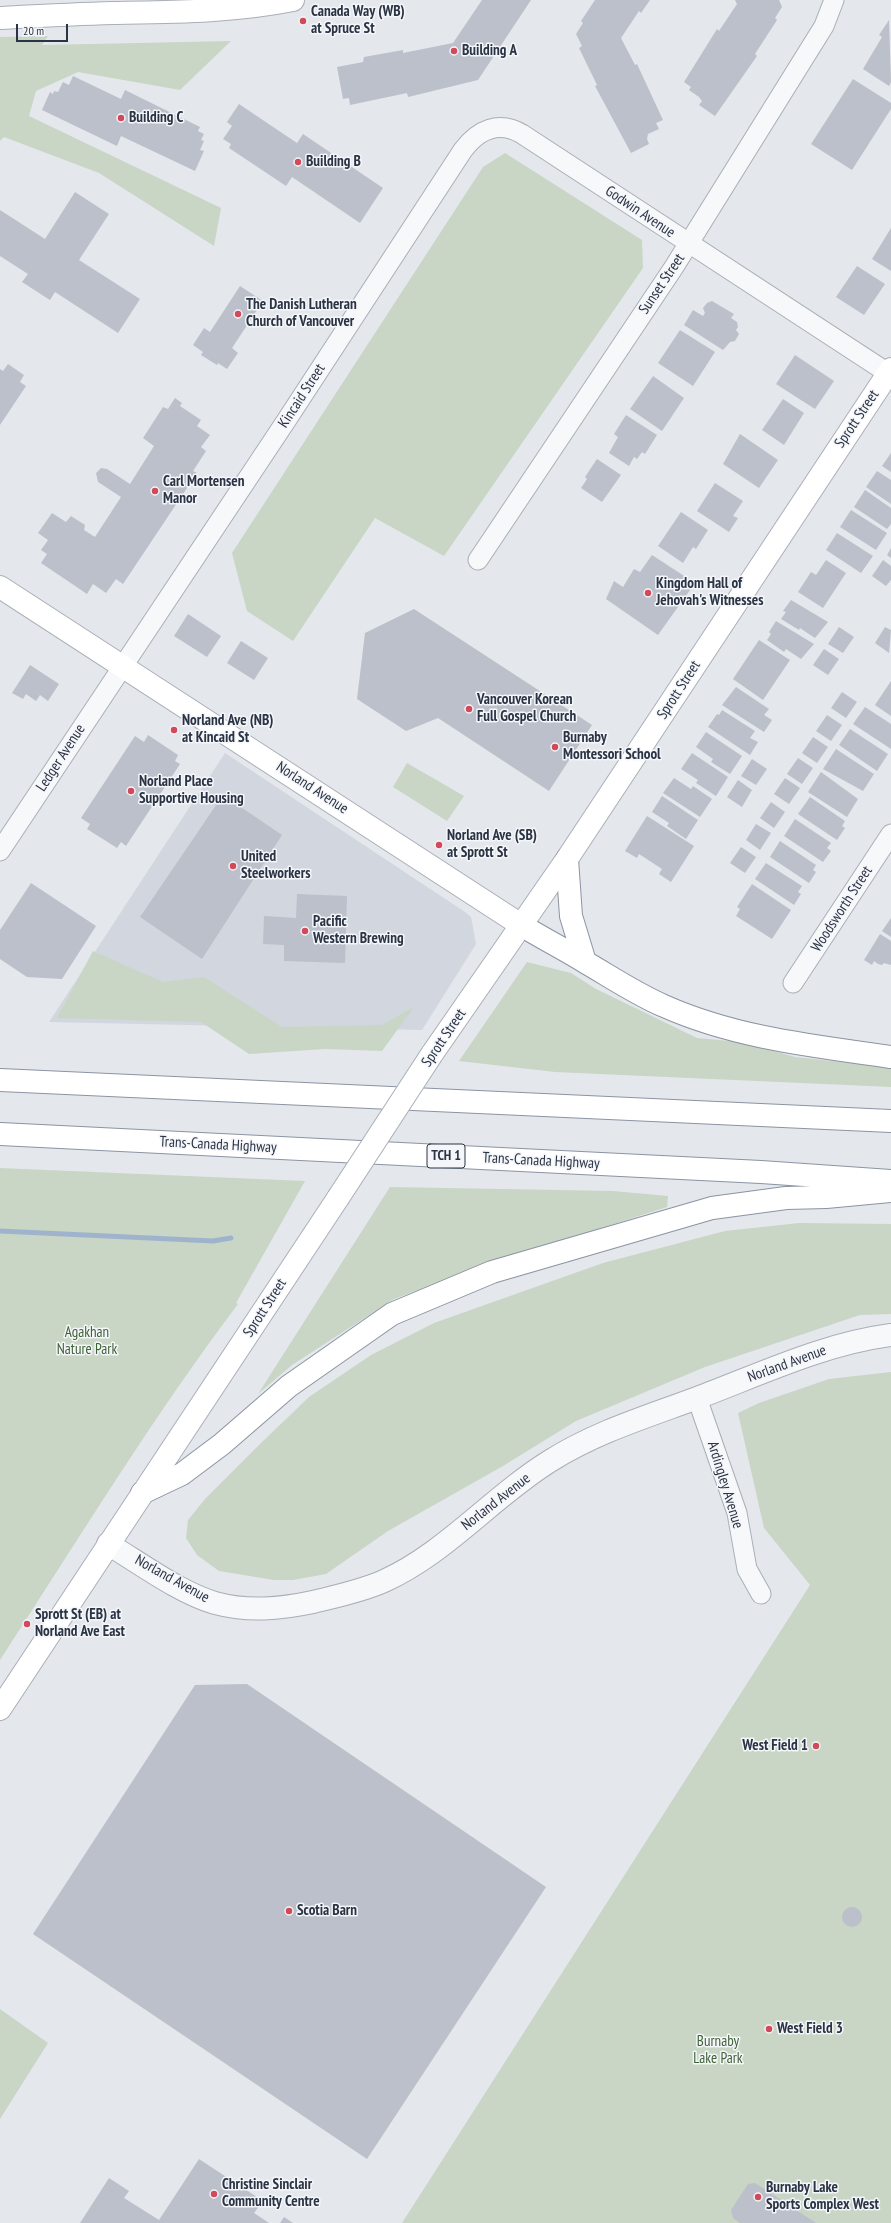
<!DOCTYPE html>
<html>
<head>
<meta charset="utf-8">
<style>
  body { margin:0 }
  #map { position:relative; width:891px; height:2223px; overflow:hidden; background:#e4e7ec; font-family:"PT Sans Narrow",sans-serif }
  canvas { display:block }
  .scale { position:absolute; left:16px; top:24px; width:52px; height:18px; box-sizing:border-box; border:2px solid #2b3445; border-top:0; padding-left:5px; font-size:12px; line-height:14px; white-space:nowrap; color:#2b3445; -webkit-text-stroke:3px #f4f6f9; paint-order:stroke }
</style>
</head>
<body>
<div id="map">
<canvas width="891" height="2223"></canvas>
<div class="scale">20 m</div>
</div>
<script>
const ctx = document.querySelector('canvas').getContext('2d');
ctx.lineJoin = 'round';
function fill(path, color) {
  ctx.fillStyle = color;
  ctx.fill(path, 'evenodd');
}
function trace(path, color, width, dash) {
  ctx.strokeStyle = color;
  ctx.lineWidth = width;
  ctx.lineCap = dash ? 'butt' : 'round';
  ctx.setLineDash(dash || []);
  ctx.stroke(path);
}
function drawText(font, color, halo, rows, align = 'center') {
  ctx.font = font + ' "PT Sans Narrow",sans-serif';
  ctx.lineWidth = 3;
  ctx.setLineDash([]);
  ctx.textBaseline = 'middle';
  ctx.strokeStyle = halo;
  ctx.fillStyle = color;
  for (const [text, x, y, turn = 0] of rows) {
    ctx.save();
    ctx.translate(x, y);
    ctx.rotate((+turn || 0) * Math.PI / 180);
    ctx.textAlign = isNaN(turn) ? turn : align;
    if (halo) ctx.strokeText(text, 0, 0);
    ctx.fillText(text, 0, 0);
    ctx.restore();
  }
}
fill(new Path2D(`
  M 225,753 L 465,912 L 471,917 L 476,944 L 422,1030 L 49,1022 Z`), '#d2d6de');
fill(new Path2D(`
  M 48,36 L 42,45 L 231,41 L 180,90 L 78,72 L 36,91 L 29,116 L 221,208 L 214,246 L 99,173 L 4,137 L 0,141 L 0,37 Z
  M 505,153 L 642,240 L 643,268 L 444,556 L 375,518 L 293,641 L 247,611 L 232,553 L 483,167 Z
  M 407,763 L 464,796 L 447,821 L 393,787 Z
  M 93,951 L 163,982 L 204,977 L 282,1027 L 382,1025 L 414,1007 L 382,1051 L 325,1049 L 249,1054 L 201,1022 L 57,1018 Z
  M 527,962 L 571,973 L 596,989 L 697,1038 L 742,1042 L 795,1057 L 891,1067 L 891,1087 L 555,1072 L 459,1061 Z
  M 0,1168 L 305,1181 L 236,1303 L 238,1304 C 152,1418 78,1540 0,1660 Z
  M 390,1187 L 613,1191 L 668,1196 L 667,1207 L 507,1258 L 394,1299 L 292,1365 L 258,1394 Z
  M 799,1223 L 891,1224 L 891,1314 L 860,1315 L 705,1367 L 576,1421 L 503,1466 L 388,1531 L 326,1574 L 293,1580 L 274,1580 L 219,1571 L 197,1555 L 186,1538 L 188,1520 L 205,1499 L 260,1444 L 309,1397 L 371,1355 L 434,1323 L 603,1263 L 725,1231 Z
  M 891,1372 L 891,2223 L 402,2223 L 810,1585 L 764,1528 L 738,1413 L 759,1403 L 829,1379 Z
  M 0,2009 L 48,2043 L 0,2119 Z`), '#c9d6c5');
trace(new Path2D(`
  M 0,1231 L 213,1241 L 231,1238`), '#9fb4cc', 5);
fill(new Path2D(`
  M 482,0 L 531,0 L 478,80 L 408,97 L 407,93 L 350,105 L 349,98 L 343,99 L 337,67 L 363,62 L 364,57 L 403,50 L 403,53 L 453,43 Z
  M 595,0 L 650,0 L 641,13 L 639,11 L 621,38 L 635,65 L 637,64 L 663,120 L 656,123 L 659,129 L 648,134 L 647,139 L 649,144 L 631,153 L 595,86 L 597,85 L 579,48 L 582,46 L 576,34 L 583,23 L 581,21 Z
  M 735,0 L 779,0 L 782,7 L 775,18 L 777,20 L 755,54 L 757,56 L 715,116 L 699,105 L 702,101 L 699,97 L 689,90 L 691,87 L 684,82 L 717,29 L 719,31 L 737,4 Z
  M 889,20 L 891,82 L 889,86 L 863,69 L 882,37 L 879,35 Z
  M 73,76 L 121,99 L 125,90 L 200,127 L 198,131 L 204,134 L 201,140 L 204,141 L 200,150 L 204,151 L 195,171 L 121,136 L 117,146 L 42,110 L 50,92 L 53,94 L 54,91 L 58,92 L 63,82 L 69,85 Z
  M 853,79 L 891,103 L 891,109 L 852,170 L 811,144 Z
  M 239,104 L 297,143 L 303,134 L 383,188 L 360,223 L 292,177 L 286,186 L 229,148 L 231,144 L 223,139 L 232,126 L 227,122 Z
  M 75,192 L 109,214 L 79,260 L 140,299 L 118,333 L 55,292 L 50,300 L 22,282 L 28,274 L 0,256 L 0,210 L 45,239 Z
  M 891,228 L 891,271 L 872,259 Z
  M 857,266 L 885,284 L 864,315 L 836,297 Z
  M 240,286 L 263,301 L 232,348 L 238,353 L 227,369 L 218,363 L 217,365 L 201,355 L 203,352 L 193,345 L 204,328 L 210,332 Z
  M 712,301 L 734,314 L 731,318 L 737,322 L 738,327 L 736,330 L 739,334 L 735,341 L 730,342 L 723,350 L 684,325 L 693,310 L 703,316 L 705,313 L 703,308 L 707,303 Z
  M 680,330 L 715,352 L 693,386 L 658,363 Z
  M 795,355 L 834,381 L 815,409 L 776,384 Z
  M 8,364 L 24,375 L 20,382 L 26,386 L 0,425 L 0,369 L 3,371 Z
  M 653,376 L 684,398 L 662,431 L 630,409 Z
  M 175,398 L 182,403 L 180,406 L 201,420 L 197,426 L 210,435 L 201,447 L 206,451 L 193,471 L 197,473 L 123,584 L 116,579 L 106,593 L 93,584 L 87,594 L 41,563 L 47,554 L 41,550 L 48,540 L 38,533 L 52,513 L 66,522 L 71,516 L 85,525 L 84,530 L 95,537 L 121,497 L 98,482 L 96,473 L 101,468 L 107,469 L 130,484 L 154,446 L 143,438 L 163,407 L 168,409 Z
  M 783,399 L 804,413 L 784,445 L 762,430 Z
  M 626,415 L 657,435 L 645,454 L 642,452 L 637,459 L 634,457 L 629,466 L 609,453 L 618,437 L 614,434 Z
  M 740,434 L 778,460 L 759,488 L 723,464 Z
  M 891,453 L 891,472 L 882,466 Z
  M 597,459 L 621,475 L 602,502 L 581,488 L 587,479 L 585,477 Z
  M 877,471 L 891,480 L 891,504 L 866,487 Z
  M 715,483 L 743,501 L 733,516 L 738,518 L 729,532 L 697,511 Z
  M 865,490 L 891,508 L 891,524 L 887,529 L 854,507 Z
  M 851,510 L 887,533 L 876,550 L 840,527 Z
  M 681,512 L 708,530 L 696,549 L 693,547 L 683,563 L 658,546 Z
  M 837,533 L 873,556 L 861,573 L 826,550 Z
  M 891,548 L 891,558 L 887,555 Z
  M 652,555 L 695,583 L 658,635 L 606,599 L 614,581 L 623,587 L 634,569 L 640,572 Z
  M 826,560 L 846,573 L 823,608 L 798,592 L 811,572 L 816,575 Z
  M 883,560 L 891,566 L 891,580 L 886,586 L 872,576 Z
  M 791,600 L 828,622 L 815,638 L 800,628 L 799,630 L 781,619 L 786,612 L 783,611 Z
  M 414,609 L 592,725 L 549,791 L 438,718 L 406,731 L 357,699 L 365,633 Z
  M 188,614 L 221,636 L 207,657 L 174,636 Z
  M 776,621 L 814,644 L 801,659 L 786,649 L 784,652 L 767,640 L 771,634 L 769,632 Z
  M 839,627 L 854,637 L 843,653 L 828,644 Z
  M 885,627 L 891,630 L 889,653 L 875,643 Z
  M 759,640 L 790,660 L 763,700 L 733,679 Z
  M 241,641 L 268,658 L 254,680 L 227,663 Z
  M 824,649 L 839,659 L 828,675 L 813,665 Z
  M 30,665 L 59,684 L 48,701 L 40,695 L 36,701 L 26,694 L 23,699 L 12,693 Z
  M 891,681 L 891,716 L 875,705 Z
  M 736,687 L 769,709 L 764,715 L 772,720 L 764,732 L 722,705 Z
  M 842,692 L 857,702 L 846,718 L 831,708 Z
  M 865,707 L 891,724 L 891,749 L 853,724 Z
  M 722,710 L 755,731 L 750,738 L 758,742 L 750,755 L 708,727 L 717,714 L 719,715 Z
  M 827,715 L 842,725 L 831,741 L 816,731 Z
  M 850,729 L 888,754 L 877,771 L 839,745 Z
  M 706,732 L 742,756 L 730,774 L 711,762 L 713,759 L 696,747 Z
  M 148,735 L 178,755 L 175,761 L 180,764 L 126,846 L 121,842 L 117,848 L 87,829 L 90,824 L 81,818 L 135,736 L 144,742 Z
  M 813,737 L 828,747 L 817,763 L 802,753 Z
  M 836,749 L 874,774 L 863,791 L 823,769 Z
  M 692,753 L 728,777 L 716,796 L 696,783 L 698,780 L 681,769 Z
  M 798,758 L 813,768 L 802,784 L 787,774 Z
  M 752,759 L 767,769 L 756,785 L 741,776 Z
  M 821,772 L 858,799 L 847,817 L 808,792 Z
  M 674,778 L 691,789 L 693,786 L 712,799 L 700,817 L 663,793 Z
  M 785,778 L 800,788 L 789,804 L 774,794 Z
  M 738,780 L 752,790 L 742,807 L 727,797 Z
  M 223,795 L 282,835 L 202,959 L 140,917 Z
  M 662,796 L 698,820 L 686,839 L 667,826 L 669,823 L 652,812 Z
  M 810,797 L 845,821 L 842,826 L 845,828 L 837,840 L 798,814 Z
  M 771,802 L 785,812 L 774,828 L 760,818 Z
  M 647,816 L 694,846 L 671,882 L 659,874 L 662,869 L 639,854 L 637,858 L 625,851 Z
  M 795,819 L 831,843 L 827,848 L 831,851 L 823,862 L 784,836 Z
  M 756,824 L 771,833 L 760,850 L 746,840 Z
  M 780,841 L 816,865 L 813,870 L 816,872 L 809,883 L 770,857 Z
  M 741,847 L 756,857 L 745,873 L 730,863 Z
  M 766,863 L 802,886 L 798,892 L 801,894 L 794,905 L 755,879 Z
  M 31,883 L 96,926 L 62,979 L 27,977 L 0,959 L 0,930 Z
  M 752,884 L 791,910 L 772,939 L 736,916 L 740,909 L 737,907 Z
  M 297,894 L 347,896 L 345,963 L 284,961 L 284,945 L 263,944 L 264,916 L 296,918 Z
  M 891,918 L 891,937 L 882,931 Z
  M 880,934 L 891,941 L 891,965 L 884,963 L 882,965 L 878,964 L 874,961 L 872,965 L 864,960 Z
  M 247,1684 L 546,1887 L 367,2159 L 33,1934 L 195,1685 Z
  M842 1917a10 10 0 1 1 20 0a10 10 0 1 1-20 0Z
  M 199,2159 L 263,2201 L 254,2213 L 269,2223 L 80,2223 L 109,2178 L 129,2191 L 124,2198 L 159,2220 Z
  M 755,2183 L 813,2221 L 816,2223 L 740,2223 L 733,2218 L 731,2210 L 748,2184 Z
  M 284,2217 L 293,2223 L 280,2223 Z`), '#bbc0ca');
const minor = new Path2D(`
  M 478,560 L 674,267 L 824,26 L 834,0
  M 0,851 L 286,421 L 463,150 C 478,130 499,120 522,134 L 891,375
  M 793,983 L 891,834
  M 697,1398 L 737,1513 L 747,1569 L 761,1594`);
const tertiary = new Path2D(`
  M 108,1544 C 140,1563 180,1593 215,1603 C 248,1612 280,1609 313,1602 C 337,1596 362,1591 384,1581 C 446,1553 492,1497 550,1461 C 596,1432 646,1417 697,1398 C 761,1374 823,1344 891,1335`);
const secondary = new Path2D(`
  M 0,18 C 38,16 75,14 113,13 C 174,12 233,12 293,0
  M 0,587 L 521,925
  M 432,1054 L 567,859 L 891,369
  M 0,1709 L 338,1198`);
const motorway = new Path2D(`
  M 567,859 L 571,916 L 585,962
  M 521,925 C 542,938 564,949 585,962 C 611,977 636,994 664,1006 C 736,1038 814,1046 891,1057
  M 0,1080 L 891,1121
  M 0,1134 L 761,1172 L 891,1181
  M 142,1493 L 182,1474 L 222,1444 L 289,1386 L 392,1314 L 492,1272 L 712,1208 L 786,1198 L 826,1197 L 891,1191`);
trace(minor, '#a9aeb7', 21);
trace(tertiary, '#a9aeb7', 24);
trace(secondary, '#a9aeb7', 24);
trace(motorway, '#8b94a3', 24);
trace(minor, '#f7f8fa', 19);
trace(tertiary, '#f7f8fa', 22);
trace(secondary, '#fff', 22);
trace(motorway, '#fff', 22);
const secondaryBridge = new Path2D(`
  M 338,1198 L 432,1054`);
trace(secondaryBridge, '#a9aeb7', 24, []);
trace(secondaryBridge, '#fff', 22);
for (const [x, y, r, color] of [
  [303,21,4,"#d1495b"],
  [454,51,4,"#d1495b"],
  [121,118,4,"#d1495b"],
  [298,162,4,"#d1495b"],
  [238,314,4,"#d1495b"],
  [155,491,4,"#d1495b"],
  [648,593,4,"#d1495b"],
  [469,709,4,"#d1495b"],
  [174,730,4,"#d1495b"],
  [555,747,4,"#d1495b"],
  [131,791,4,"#d1495b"],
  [439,845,4,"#d1495b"],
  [233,866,4,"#d1495b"],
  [305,931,4,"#d1495b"],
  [27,1624,4,"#d1495b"],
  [816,1746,4,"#d1495b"],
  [289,1911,4,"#d1495b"],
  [769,2029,4,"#d1495b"],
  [214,2194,4,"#d1495b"],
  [758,2197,4,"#d1495b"]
]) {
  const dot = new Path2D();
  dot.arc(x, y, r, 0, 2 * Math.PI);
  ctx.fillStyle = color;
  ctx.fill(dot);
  trace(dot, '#f4f6f9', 1.5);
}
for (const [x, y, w] of [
  [446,1156,38]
]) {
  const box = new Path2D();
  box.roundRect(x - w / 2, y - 12, w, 24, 3);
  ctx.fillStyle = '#f4f6f9';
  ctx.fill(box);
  trace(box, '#2b3445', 1);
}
drawText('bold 14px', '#2b3445', null, [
  ["TCH 1",446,1156]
]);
drawText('bold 15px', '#2b3445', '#f4f6f9', [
  ["Canada Way (WB)",311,12],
  ["at Spruce St",311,29],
  ["Building A",462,51],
  ["Building C",129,118],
  ["Building B",306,162],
  ["The Danish Lutheran",246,305],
  ["Church of Vancouver",246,322],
  ["Carl Mortensen",163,482],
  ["Manor",163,499],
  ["Kingdom Hall of",656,584],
  ["Jehovah's Witnesses",656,601],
  ["Vancouver Korean",477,700],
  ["Full Gospel Church",477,717],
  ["Norland Ave (NB)",182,721],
  ["at Kincaid St",182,738],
  ["Burnaby",563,738],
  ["Montessori School",563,755],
  ["Norland Place",139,782],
  ["Supportive Housing",139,799],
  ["Norland Ave (SB)",447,836],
  ["at Sprott St",447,853],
  ["United",241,857],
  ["Steelworkers",241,874],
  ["Pacific",313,922],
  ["Western Brewing",313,939],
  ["Sprott St (EB) at",35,1615],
  ["Norland Ave East",35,1632],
  ["West Field 1",808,1746,"right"],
  ["Scotia Barn",297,1911],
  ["West Field 3",777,2029],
  ["Christine Sinclair",222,2185],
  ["Community Centre",222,2202],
  ["Burnaby Lake",766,2188],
  ["Sports Complex West",766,2205]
], 'left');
drawText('15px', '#2b3445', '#f4f6f9', [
  ["Godwin Avenue",640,212,34],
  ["Sunset Street",662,284,-56],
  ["Kincaid Street",302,396,-57],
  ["Sprott Street",857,419,-56],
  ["Sprott Street",679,690,-57],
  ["Ledger Avenue",61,758,-57],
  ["Norland Avenue",312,788,33],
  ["Woodsworth Street",842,909,-57],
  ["Sprott Street",444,1038,-56],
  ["Trans-Canada Highway",218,1145,3],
  ["Trans-Canada Highway",541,1161,3],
  ["Sprott Street",265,1308,-57],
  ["Norland Avenue",787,1364,-20],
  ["Ardingley Avenue",725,1485,73],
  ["Norland Avenue",496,1502,-38],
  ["Norland Avenue",172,1579,29]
]);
drawText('15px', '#3f6138', '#f4f6f9', [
  ["Agakhan",87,1333],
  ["Nature Park",87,1350],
  ["Burnaby",718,2042],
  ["Lake Park",718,2059]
]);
</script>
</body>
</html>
